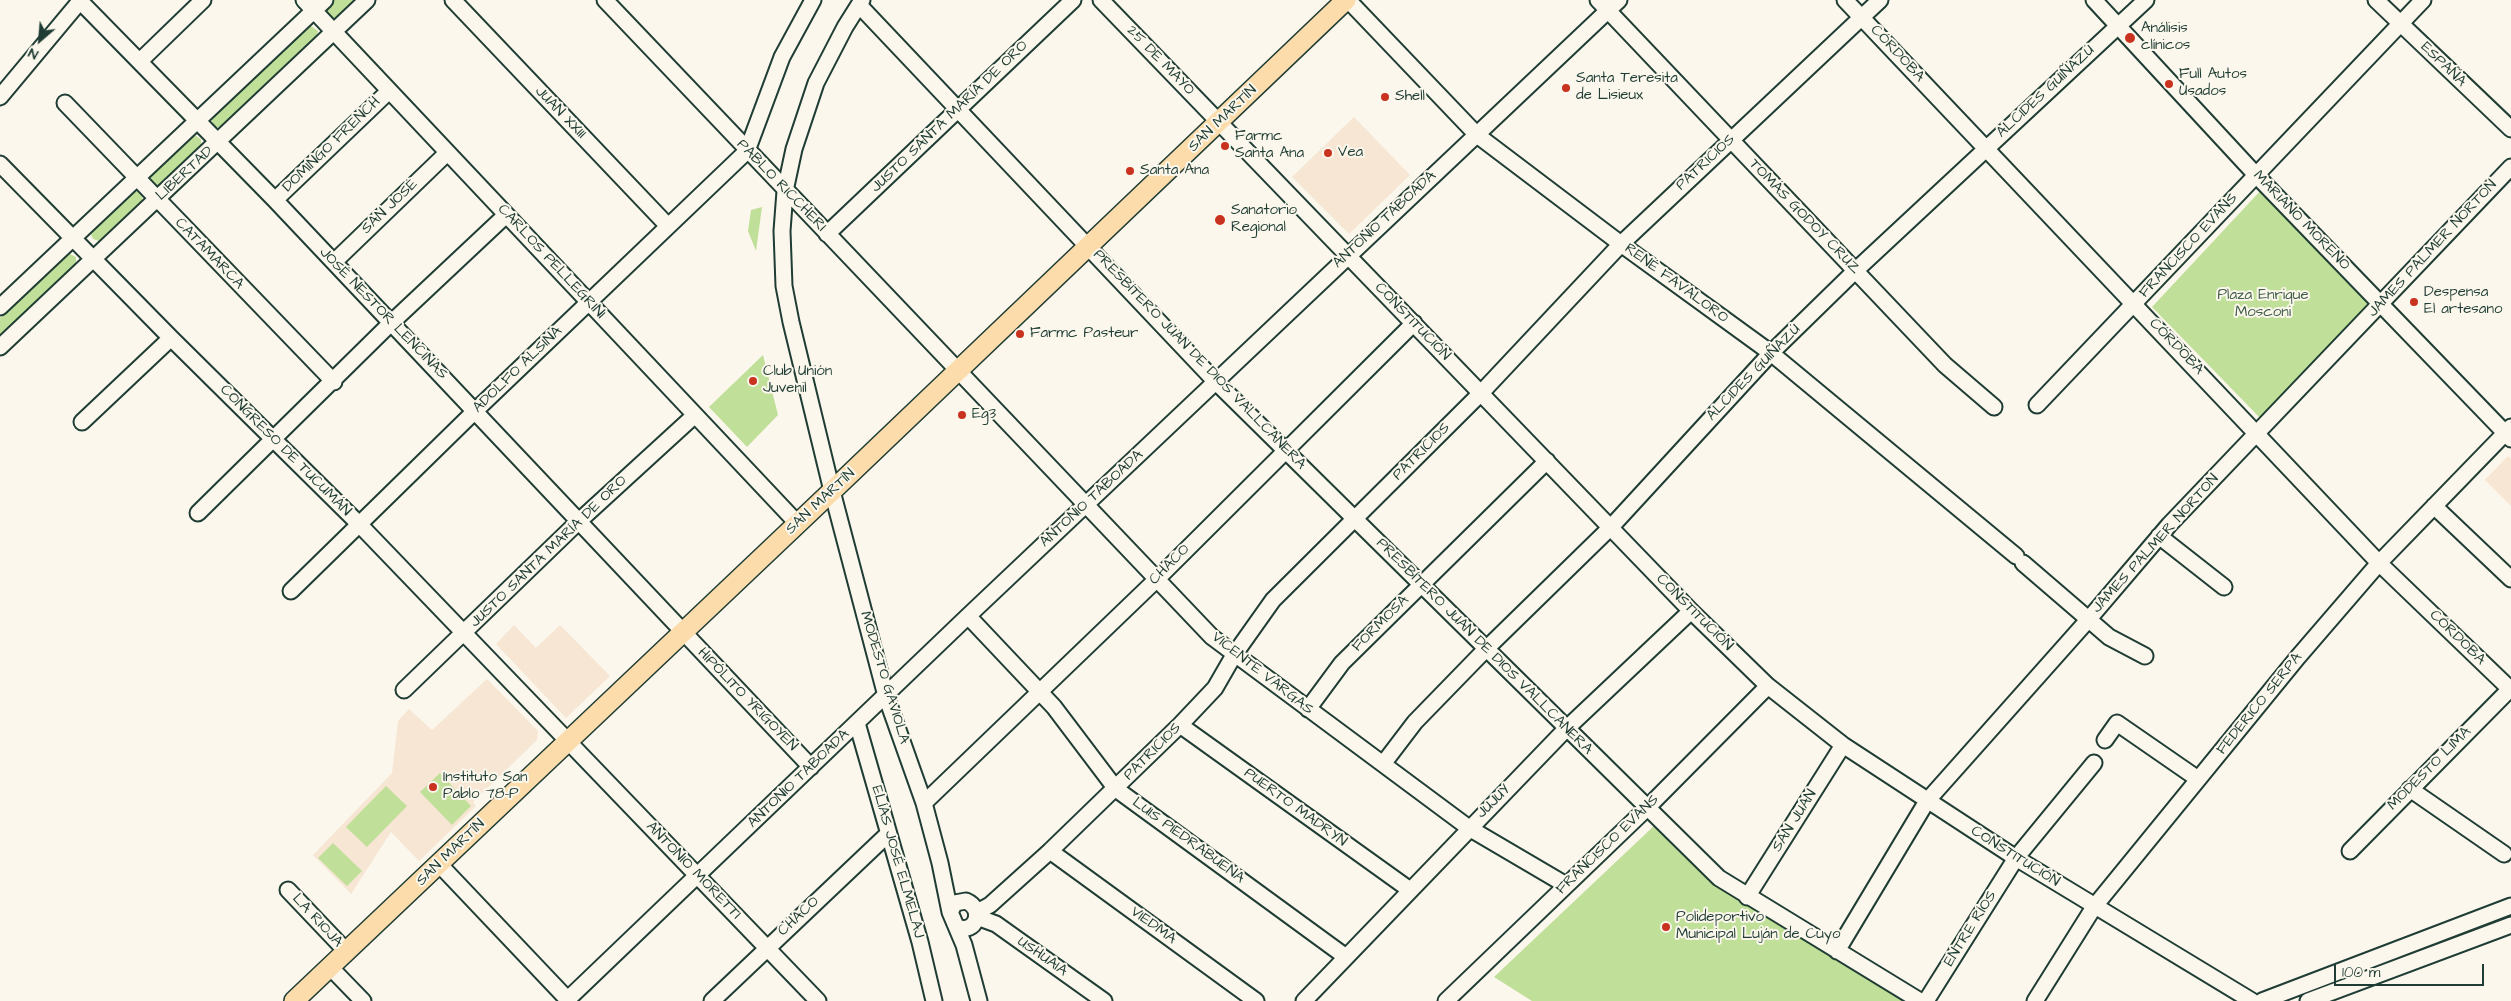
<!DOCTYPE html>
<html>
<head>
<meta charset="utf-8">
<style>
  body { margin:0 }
  #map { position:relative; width:2511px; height:1001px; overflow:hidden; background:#fbf7ec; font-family:"Architects Daughter",sans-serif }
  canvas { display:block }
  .north { position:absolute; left:15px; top:15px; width:50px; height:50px; -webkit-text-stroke:4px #fbf7ec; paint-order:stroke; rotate:207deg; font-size:14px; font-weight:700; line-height:20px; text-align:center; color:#1f3d34 }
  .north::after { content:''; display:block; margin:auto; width:18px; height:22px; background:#1f3d34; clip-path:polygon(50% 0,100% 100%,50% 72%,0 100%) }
  .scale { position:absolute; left:2334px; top:964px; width:150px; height:22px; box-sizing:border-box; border:2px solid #1f3d34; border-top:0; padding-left:6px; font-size:15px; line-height:18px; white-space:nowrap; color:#1f3d34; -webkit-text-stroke:4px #fbf7ec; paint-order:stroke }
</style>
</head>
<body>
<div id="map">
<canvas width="2511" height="1001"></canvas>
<div class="north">N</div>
<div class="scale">100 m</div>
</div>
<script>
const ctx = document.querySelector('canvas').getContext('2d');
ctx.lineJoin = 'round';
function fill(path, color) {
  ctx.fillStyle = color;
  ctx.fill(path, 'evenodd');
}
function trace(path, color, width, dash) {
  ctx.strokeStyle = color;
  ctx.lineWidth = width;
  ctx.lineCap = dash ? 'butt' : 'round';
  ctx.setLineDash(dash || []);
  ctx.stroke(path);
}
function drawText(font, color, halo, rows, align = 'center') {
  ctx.font = font + ' "Architects Daughter",sans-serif';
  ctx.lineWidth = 4;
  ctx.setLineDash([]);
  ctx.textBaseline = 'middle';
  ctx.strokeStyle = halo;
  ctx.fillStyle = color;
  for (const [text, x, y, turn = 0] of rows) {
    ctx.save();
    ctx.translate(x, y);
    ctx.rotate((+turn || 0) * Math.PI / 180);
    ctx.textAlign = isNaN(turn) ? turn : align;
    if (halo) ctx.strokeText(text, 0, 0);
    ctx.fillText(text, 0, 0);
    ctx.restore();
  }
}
fill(new Path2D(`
  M 1354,117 L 1410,175 L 1349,234 L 1292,177 Z
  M 2508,456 L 2511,459 L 2511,506 L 2485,480 Z
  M 514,625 L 536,648 L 560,625 L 610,676 L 566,718 L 496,644 Z
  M 487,679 L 538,731 L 537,740 L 473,802 L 476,806 L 419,861 L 391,832 L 351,894 L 313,855 L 392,773 L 398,721 L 409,709 L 432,730 Z`), '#f6e6d3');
fill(new Path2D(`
  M 335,0 L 358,0 L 333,21 L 325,12 Z
  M 311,26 L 318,31 L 316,38 L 222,128 L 214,126 L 211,119 L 214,114 L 306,27 Z
  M 196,136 L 201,139 L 201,147 L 160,186 L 153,185 L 150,179 L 152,173 L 191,137 Z
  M 2263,188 L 2373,303 L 2263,421 L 2152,307 Z
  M 138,191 L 143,195 L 141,205 L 104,239 L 99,241 L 93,239 L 91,234 L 96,226 L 133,192 Z
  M 762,207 L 756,251 L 748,231 L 751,210 Z
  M 70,254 L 76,257 L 76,265 L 0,337 L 0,318 L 64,256 Z
  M 763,355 L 778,415 L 747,447 L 709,407 Z
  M 440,773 L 471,806 L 452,825 L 420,792 Z
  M 386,786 L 407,806 L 367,847 L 346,827 Z
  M 1656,824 L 1712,882 L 1907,1001 L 1532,1001 L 1494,977 Z
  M 333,843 L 362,871 L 347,886 L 318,858 Z`), '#c0df98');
const minor = new Path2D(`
  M 79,0 L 275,200 L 811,767
  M 304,0 L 798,524
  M 453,0 L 668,226
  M 605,0 L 1212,637 L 1469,828 L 1566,885
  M 862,0 L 845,27 L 816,83 L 794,149 L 785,191 L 782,231 L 784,286 L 791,322 L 832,491 L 886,696 L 924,803 L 940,863 L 950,912 L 964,945 L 979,1001
  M 1101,0 L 1691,611 L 1768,686 L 1843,745 L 2016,858 L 2252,1001
  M 1348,0 L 1477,135 L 1621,244 L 1771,353 L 2016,556
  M 1598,0 L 1945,365 L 1994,407
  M 1845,0 L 2379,563 L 2511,690
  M 2094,0 L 2256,175 L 2511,439
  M 2376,0 L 2511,129
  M 859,5 L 1216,382 L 1719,878 L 1920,1001
  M 140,61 L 203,0
  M 0,97 L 81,0
  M 65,103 L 334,382
  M 0,164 L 171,338 L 359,524 L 818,1001
  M 275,200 L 389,91
  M 827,234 L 1073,0
  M 334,262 L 447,153
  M 0,307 L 325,0
  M 0,347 L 367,0
  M 2037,405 L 2423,0
  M 82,422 L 171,338
  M 2434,506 L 2511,579
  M 198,513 L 391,323 L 506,215
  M 2159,536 L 2224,587
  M 2023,563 L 2109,637 L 2145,656
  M 291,591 L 475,411 L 747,151 L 782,57 L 813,0
  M 968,616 L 1054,707 L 1116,789 L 1346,957
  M 404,690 L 578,522 L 695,415
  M 1308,709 L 1342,663 L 1547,461
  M 857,723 L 920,942 L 934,1001
  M 1180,725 L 1410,890
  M 2105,740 L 2117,723 L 2198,779
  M 1383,764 L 1415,722 L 1486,649 L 1611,527 L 1771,353 L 1855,271 L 2146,0
  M 2410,789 L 2504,854
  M 924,803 L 1156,580 L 1414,323
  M 1050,851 L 1256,1001
  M 2350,851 L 2511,688
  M 439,864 L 569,1001
  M 288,890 L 346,951
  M 1747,897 L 1843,745
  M 950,912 L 955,903 L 966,901 C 985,909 976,935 957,927
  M 977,912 L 990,905 L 1050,851 L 1180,725 L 1215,688 L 1234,655 L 1273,600 L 1481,393 L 1621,244 L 1880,0
  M 977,917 L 996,924 L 1104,1001
  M 1837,951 L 1927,801 L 2088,620 L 2169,525 L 2511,167
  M 330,967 L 363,1001
  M 566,1001 L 968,616 L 1619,0
  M 712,1001 L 888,834
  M 1304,1001 L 1566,729 L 1691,611
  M 1446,1001 L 1647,808 L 1768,686
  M 1926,1001 L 2016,858 L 2094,763
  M 2035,1001 L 2094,907 L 2298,657 L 2379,563 L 2511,427
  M 2262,1001 L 2511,906
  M 2308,1001 L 2511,925`);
const major = new Path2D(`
  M 294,1001 L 832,491 L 1346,0`);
trace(minor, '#1f3d34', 19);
trace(major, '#1f3d34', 22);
trace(minor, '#fbf7ec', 15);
trace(major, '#fddcac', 19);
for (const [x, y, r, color] of [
  [2130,38,6,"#c8321e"],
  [2169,84,5,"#c8321e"],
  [1566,88,5,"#c8321e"],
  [1385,97,5,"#c8321e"],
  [1225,146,5,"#c8321e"],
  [1328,153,5,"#c8321e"],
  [1130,171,5,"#c8321e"],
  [1220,220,6,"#c8321e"],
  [2414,302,5,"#c8321e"],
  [1020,334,5,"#c8321e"],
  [753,381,5,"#c8321e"],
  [962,415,5,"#c8321e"],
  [433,787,5,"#c8321e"],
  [1666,927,5,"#c8321e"]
]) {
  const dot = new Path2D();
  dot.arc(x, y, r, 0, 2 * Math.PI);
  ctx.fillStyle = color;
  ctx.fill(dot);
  trace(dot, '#fbf7ec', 2);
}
drawText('15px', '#1f3d34', '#fbf7ec', [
  ["Análisis",2141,29],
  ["clínicos",2141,46],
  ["Full Autos",2179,75],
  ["Usados",2179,92],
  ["Santa Teresita",1576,79],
  ["de Lisieux",1576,96],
  ["Shell",1395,97],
  ["Farmc",1235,137],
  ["Santa Ana",1235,154],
  ["Vea",1338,153],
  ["Santa Ana",1140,171],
  ["Sanatorio",1231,211],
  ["Regional",1231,228],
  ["Despensa",2424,293],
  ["El artesano",2424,310],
  ["Farmc Pasteur",1030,334],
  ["Club Unión",763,372],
  ["Juvenil",763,389],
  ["Eg3",972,415],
  ["Instituto San",443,778],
  ["Pablo 78-P",443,795],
  ["Polideportivo",1676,918],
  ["Municipal Luján de Cuyo",1676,935]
], 'left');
drawText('15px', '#1f3d34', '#fbf7ec', [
  ["CÓRDOBA",1897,54,47],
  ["25 DE MAYO",1160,61,46],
  ["ESPAÑA",2443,65,44],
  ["ALCIDES GUIÑAZÚ",2046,92,-43],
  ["JUAN XXIII",560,113,46],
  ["JUSTO SANTA MARÍA DE ORO",950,117,-44],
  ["SAN MARTÍN",1223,119,-44],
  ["DOMINGO FRENCH",332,145,-44],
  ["PATRICIOS",1706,163,-43],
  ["LIBERTAD",185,174,-43],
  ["PABLO RICCHERI",781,186,46],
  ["SAN JOSÉ",390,207,-44],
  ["TOMÁS GODOY CRUZ",1804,217,46],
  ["ANTONIO TABOADA",1385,220,-43],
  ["MARIANO MORENO",2301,221,46],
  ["FRANCISCO EVANS",2189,246,-47],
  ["JAMES PALMER NORTON",2433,249,-47],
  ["CATAMARCA",209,254,46],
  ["CARLOS PELLEGRINI",551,262,47],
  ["RENÉ FAVALORO",1676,284,36],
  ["JOSÉ NESTOR LENCINAS",383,314,46],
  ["CONSTITUCIÓN",1412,322,46],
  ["CÓRDOBA",2176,347,46],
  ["PRESBÍTERO JUAN DE DIOS VALLCANERA",1199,360,46],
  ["ADOLFO ALSINA",518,370,-44],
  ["ALCIDES GUIÑAZÚ",1754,373,-46],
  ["CONGRESO DE TUCUMÁN",285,451,45],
  ["PATRICIOS",1422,452,-45],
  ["ANTONIO TABOADA",1092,499,-43],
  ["SAN MARTÍN",821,502,-43],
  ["JAMES PALMER NORTON",2156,544,-48],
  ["JUSTO SANTA MARÍA DE ORO",549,552,-44],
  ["CHACO",1170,565,-45],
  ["CONSTITUCIÓN",1694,613,45],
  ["FORMOSA",1381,624,-45],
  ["CÓRDOBA",2457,638,44],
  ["PRESBÍTERO JUAN DE DIOS VALLCANERA",1484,647,45],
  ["VICENTE VARGAS",1262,674,38],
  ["MODESTO GAVIOLA",884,678,73],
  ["HIPÓLITO YRIGOYEN",747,700,46],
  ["FEDERICO SERPA",2260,704,-51],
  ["PATRICIOS",1153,752,-45],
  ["MODESTO LIMA",2430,769,-45],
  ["ANTONIO TABOADA",799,779,-44],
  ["JUJUY",1494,802,-45],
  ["PUERTO MADRYN",1295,808,36],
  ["SAN JUAN",1795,821,-58],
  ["LUIS PIEDRABUENA",1188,841,36],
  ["FRANCISCO EVANS",1608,845,-44],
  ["SAN MARTÍN",451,853,-44],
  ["CONSTITUCIÓN",2015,857,32],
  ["ELÍAS JOSÉ ELMELAJ",897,862,74],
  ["ANTONIO MORETTI",693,871,46],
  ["CHACO",799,917,-43],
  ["LA RIOJA",317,921,47],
  ["VIEDMA",1153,926,36],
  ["ENTRE RÍOS",1971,929,-58],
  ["USHUAIA",1042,957,35]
]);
drawText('15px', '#3f5d48', '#fbf7ec', [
  ["Plaza Enrique",2263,296],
  ["Mosconi",2263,313]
]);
</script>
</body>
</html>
